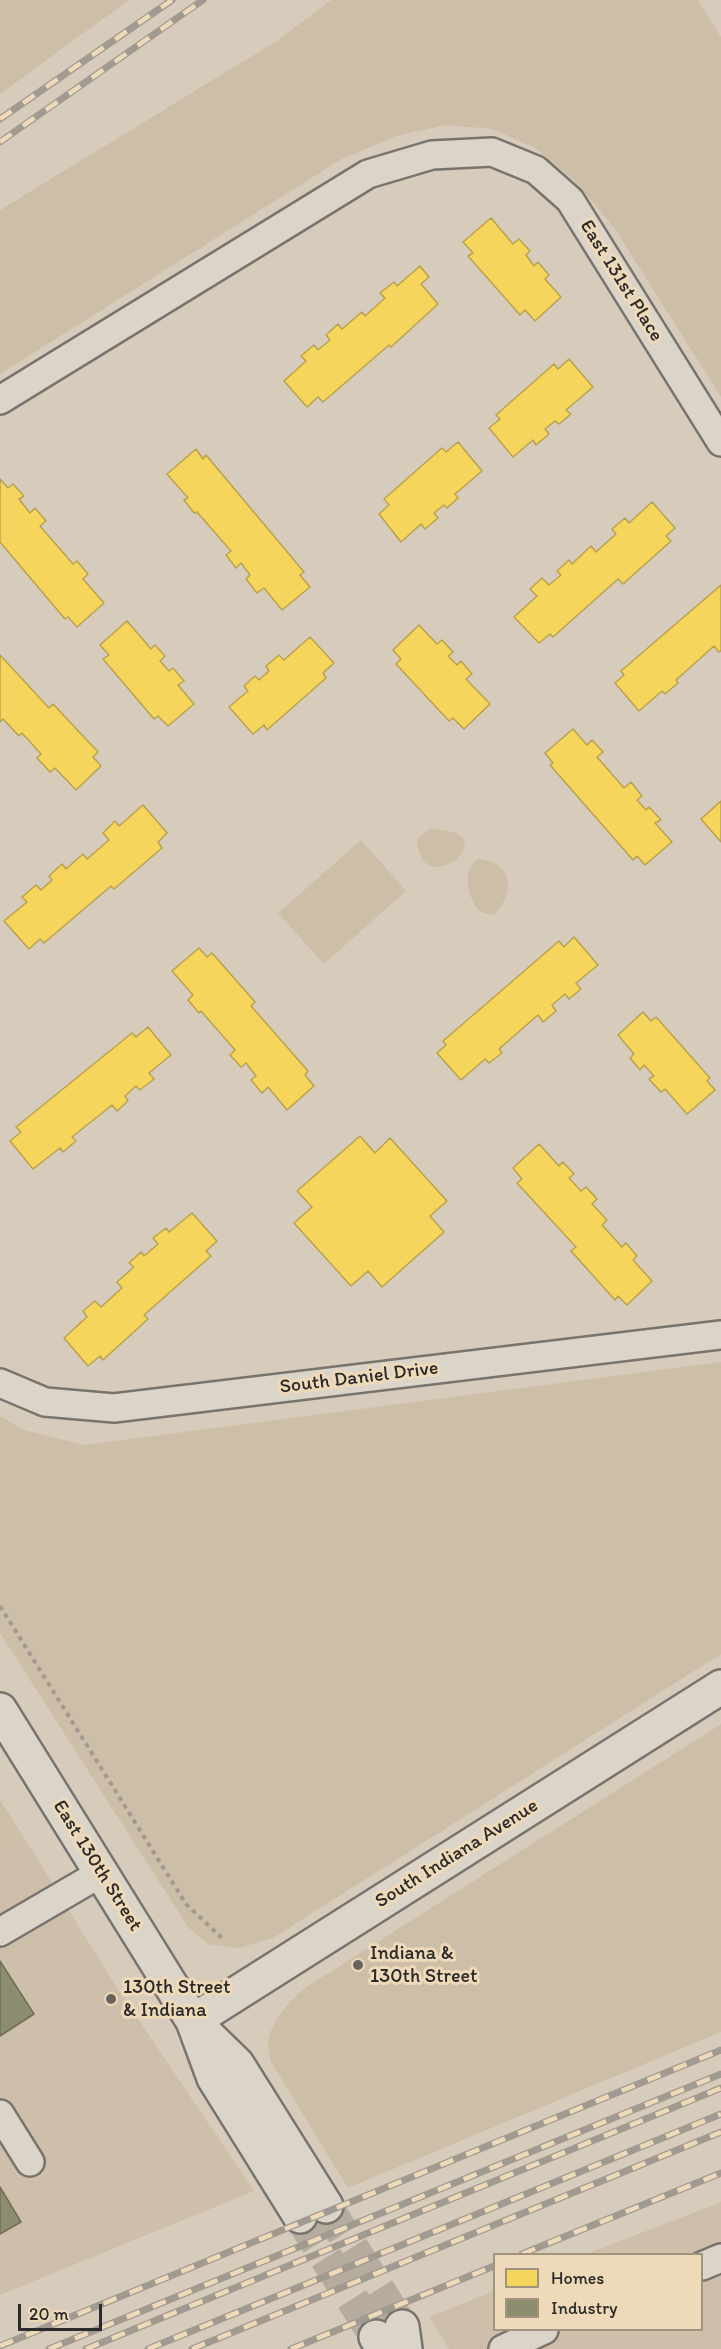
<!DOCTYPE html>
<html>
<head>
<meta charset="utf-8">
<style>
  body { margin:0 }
  #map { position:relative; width:721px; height:2349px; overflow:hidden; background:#d7ccbb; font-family:Itim,sans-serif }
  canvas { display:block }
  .legend { position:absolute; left:493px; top:2253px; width:210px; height:78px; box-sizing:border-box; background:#eed9b8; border:2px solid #a09380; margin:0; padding:8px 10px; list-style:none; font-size:18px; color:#2b2b2b }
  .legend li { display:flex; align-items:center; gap:12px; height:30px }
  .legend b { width:30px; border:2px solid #a09380 }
  .scale { position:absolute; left:18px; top:2304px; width:84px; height:27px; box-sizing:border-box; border:3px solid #2b2b2b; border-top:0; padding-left:8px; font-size:18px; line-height:21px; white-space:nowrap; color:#2b2b2b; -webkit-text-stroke:4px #eed9b8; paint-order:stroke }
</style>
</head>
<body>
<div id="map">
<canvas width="721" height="2349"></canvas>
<ul class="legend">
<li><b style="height:16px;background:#f6d55c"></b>Homes</li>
<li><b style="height:16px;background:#8c8c6e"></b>Industry</li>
</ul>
<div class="scale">20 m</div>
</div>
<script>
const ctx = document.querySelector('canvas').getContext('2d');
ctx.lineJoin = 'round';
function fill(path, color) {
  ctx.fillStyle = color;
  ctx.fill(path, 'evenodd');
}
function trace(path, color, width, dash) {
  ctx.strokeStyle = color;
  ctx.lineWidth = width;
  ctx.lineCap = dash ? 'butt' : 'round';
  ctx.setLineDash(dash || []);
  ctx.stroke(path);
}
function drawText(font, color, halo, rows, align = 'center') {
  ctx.font = font + ' Itim,sans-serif';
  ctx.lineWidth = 6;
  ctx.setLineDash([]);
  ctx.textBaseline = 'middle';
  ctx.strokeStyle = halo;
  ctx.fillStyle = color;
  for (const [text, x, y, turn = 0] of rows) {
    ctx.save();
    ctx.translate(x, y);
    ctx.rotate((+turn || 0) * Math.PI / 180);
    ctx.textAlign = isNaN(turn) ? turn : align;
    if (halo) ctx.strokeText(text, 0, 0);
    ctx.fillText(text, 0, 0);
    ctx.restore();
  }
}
fill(new Path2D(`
  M 22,1834 L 115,1985 L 254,2191 L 0,2295 L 0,1847 Z
  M 721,2202 L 721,2349 L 449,2349 L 429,2317 L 494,2291 L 494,2330 L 702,2330 L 702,2254 L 587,2254 Z`), '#cebfaa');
fill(new Path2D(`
  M 0,0 L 129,0 L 0,94 Z
  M 331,0 L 698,0 L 721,37 L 721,397 L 615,229 L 577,183 L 535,148 L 492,129 L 446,125 L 396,136 L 340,160 L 0,374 L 0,210 L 275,42 Z
  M 430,828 L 457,833 L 465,840 L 464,850 L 456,861 C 450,863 442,867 436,867 C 422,867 417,850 417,839 Z
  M 361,840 L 406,891 L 324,964 L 278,913 Z
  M 479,859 C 514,862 515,894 494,915 C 489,914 484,914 480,911 C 467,899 461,867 479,859 Z
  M 721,1362 L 721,1654 L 273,1938 L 239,1948 L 208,1944 L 188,1927 L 0,1633 L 0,1416 L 24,1430 L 84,1445 Z
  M 721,1724 L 721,2032 L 348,2188 L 271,2062 C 270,2056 268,2048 268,2043 C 271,2020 289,2002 305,1988 Z
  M 0,1800 L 22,1834 L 0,1847 Z`), '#cdbea8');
const homes = new Path2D(`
  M 491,218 L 513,244 L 519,239 L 530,251 L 526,255 L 534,266 L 538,262 L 549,275 L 545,279 L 561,297 L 535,321 L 525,310 L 520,315 L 468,256 L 473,253 L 463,242 Z
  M 420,266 L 429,277 L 421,284 L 438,304 L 391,347 L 389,345 L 323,402 L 318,397 L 307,407 L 284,381 L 306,361 L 301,356 L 314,345 L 318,350 L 330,340 L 326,335 L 338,324 L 342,329 L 362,312 L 365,316 L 385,298 L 380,293 L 394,282 L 397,286 Z
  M 569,359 L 593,387 L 566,410 L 571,414 L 559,424 L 555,421 L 545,429 L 549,434 L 536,445 L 533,440 L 513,457 L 489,428 L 500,419 L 496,415 L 554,364 L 558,369 Z
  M 458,442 L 482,471 L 455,494 L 458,498 L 447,508 L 444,505 L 434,513 L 438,518 L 425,529 L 421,524 L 401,542 L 379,514 L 389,505 L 384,499 L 442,448 L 446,452 Z
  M 196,449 L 203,459 L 206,455 L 304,572 L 300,575 L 310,587 L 282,610 L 264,588 L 257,593 L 246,579 L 250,575 L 241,563 L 236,568 L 226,555 L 231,551 L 197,512 L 194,513 L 184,500 L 188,498 L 167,474 Z
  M 0,479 L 8,488 L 13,484 L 24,496 L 19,499 L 30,513 L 35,508 L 46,521 L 40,526 L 73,564 L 77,561 L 88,574 L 83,579 L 104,603 L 77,627 L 68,617 L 65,619 L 0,542 Z
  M 652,502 L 675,528 L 666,536 L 671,541 L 623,584 L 618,579 L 553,637 L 550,634 L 539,643 L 514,617 L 537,596 L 530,589 L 542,578 L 549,585 L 561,575 L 557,571 L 569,560 L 572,564 L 591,546 L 596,552 L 616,534 L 612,529 L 625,518 L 629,523 Z
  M 721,585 L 721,651 L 719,652 L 714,646 L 676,680 L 678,683 L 665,694 L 662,691 L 639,711 L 615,683 L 624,675 L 621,671 Z
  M 127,621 L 151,649 L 155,645 L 165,656 L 160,661 L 169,671 L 173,668 L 184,681 L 178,685 L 194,704 L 168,726 L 158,716 L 154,719 L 103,659 L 109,655 L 100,645 Z
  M 419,625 L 437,644 L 442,640 L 453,652 L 448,656 L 457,665 L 461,661 L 472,674 L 466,679 L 490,704 L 464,729 L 453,718 L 449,721 L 396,664 L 401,659 L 393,650 Z
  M 310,637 L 334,663 L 323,673 L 326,678 L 267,730 L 264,725 L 253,734 L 229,707 L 248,691 L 244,686 L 255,676 L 259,680 L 269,671 L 266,666 L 279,655 L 284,660 Z
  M 0,655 L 49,708 L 53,704 L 98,752 L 93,757 L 101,766 L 76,790 L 55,768 L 50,772 L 37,758 L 41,754 L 22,733 L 19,736 L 3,719 L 0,722 Z
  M 573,729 L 587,745 L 592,740 L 603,752 L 597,757 L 624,788 L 631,782 L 642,796 L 637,800 L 646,810 L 649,807 L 661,820 L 655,823 L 672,842 L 645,865 L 637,856 L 633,860 L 550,765 L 553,763 L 545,753 Z
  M 721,801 L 721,842 L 701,819 Z
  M 143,805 L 167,833 L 158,842 L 162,848 L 114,889 L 111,886 L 44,943 L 40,939 L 29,949 L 4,921 L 27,902 L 22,897 L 36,885 L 41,890 L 52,880 L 49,876 L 62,864 L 66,869 L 83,854 L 87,859 L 109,840 L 103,833 L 115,821 L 119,826 Z
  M 574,937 L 598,965 L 576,983 L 581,989 L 569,999 L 565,994 L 552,1005 L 556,1011 L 543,1022 L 538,1015 L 499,1049 L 502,1053 L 489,1063 L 485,1059 L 461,1080 L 437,1053 L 446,1045 L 443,1041 L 559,941 L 564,947 Z
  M 199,948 L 207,957 L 212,953 L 255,1002 L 251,1006 L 308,1071 L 305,1075 L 314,1086 L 287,1110 L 268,1087 L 262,1093 L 251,1080 L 256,1076 L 246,1063 L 241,1067 L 230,1055 L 235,1050 L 201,1011 L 199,1013 L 188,1000 L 193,995 L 172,971 Z
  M 643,1012 L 651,1021 L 656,1017 L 710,1078 L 707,1081 L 715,1090 L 687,1114 L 665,1089 L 661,1092 L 649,1079 L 654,1076 L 644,1065 L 640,1070 L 630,1058 L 634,1054 L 618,1035 Z
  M 148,1027 L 171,1055 L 149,1073 L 154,1079 L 140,1090 L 136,1086 L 125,1096 L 128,1101 L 117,1111 L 112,1105 L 72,1137 L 76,1141 L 63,1152 L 60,1148 L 33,1169 L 10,1141 L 21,1132 L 16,1127 L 132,1033 L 136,1037 Z
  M 360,1136 L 375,1153 L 390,1138 L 447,1201 L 430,1216 L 444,1232 L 382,1287 L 368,1271 L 351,1286 L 294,1223 L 312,1207 L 297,1191 Z
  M 539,1144 L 559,1166 L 563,1162 L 574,1174 L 569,1178 L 581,1191 L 586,1187 L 597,1199 L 592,1204 L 607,1220 L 602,1225 L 622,1247 L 626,1243 L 637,1256 L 633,1260 L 652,1281 L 627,1305 L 618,1296 L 615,1300 L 571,1251 L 576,1247 L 517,1183 L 522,1179 L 513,1168 Z
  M 192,1213 L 217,1241 L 206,1251 L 211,1256 L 144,1315 L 148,1319 L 103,1360 L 100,1356 L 88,1366 L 64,1338 L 87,1317 L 83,1311 L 95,1301 L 101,1307 L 122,1288 L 117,1282 L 134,1267 L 129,1263 L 141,1252 L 144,1256 L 158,1244 L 153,1238 L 166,1228 L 169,1232 Z`);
fill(homes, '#f6d55c');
trace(homes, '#b9a24d', 1.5);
const industry = new Path2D(`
  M 0,1961 L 34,2014 L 0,2036 Z
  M 0,2187 L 21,2222 L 0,2234 Z`);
fill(industry, '#8c8c6e');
trace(industry, '#6f6f5a', 1.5);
trace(new Path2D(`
  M 326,2206 L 402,2327
  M 300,2216 L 376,2337`), '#b5ac9e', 33, [33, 16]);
const minor = new Path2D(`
  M 0,400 L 368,174 L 432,155 L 492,152 L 536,170 L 570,200 L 721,442
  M 0,1383 L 45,1402 L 114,1408 L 721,1335
  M 0,1932 L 101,1873
  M 0,2114 L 30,2162
  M 702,2266 L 721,2258
  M 503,2349 L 544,2330`);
const major = new Path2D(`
  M 0,1710 L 193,2021 L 214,2078 L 300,2216
  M 193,2021 L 721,1687
  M 199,2027 L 237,2064 L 326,2206
  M 402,2327 L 405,2349
  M 376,2337 L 383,2349`);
trace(minor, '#78736c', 32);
trace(major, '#78736c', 38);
trace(new Path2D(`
  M 0,1606 L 186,1904 L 223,1939`), '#a09a91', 4, [4.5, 4.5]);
trace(minor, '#dbd4c8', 27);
trace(major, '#dbd4c8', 33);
const rail = new Path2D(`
  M 0,119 L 172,0
  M 0,142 L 203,0
  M 522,2254 L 721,2173
  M 0,2346 L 721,2050
  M 49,2349 L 721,2074
  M 86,2349 L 721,2088
  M 148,2349 L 721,2114
  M 192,2349 L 721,2132
  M 291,2349 L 494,2266`);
trace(rail, '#a09a91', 7);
trace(rail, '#eed9b8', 4.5, [14]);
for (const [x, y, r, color] of [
  [358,1965,6,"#67635d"],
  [111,1999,6,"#67635d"]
]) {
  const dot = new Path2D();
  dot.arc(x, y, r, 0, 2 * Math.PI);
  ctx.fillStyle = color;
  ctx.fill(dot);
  trace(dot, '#eed9b8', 2);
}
drawText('20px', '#2b2b2b', '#eed9b8', [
  ["East 131st Place",621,281,58],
  ["South Daniel Drive",359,1378,-7],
  ["South Indiana Avenue",457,1854,-32],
  ["East 130th Street",97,1866,58]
]);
drawText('20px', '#2b2b2b', '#eed9b8', [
  ["Indiana &",370,1954],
  ["130th Street",370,1977],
  ["130th Street",123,1988],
  ["& Indiana",123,2011]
], 'left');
</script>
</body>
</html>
